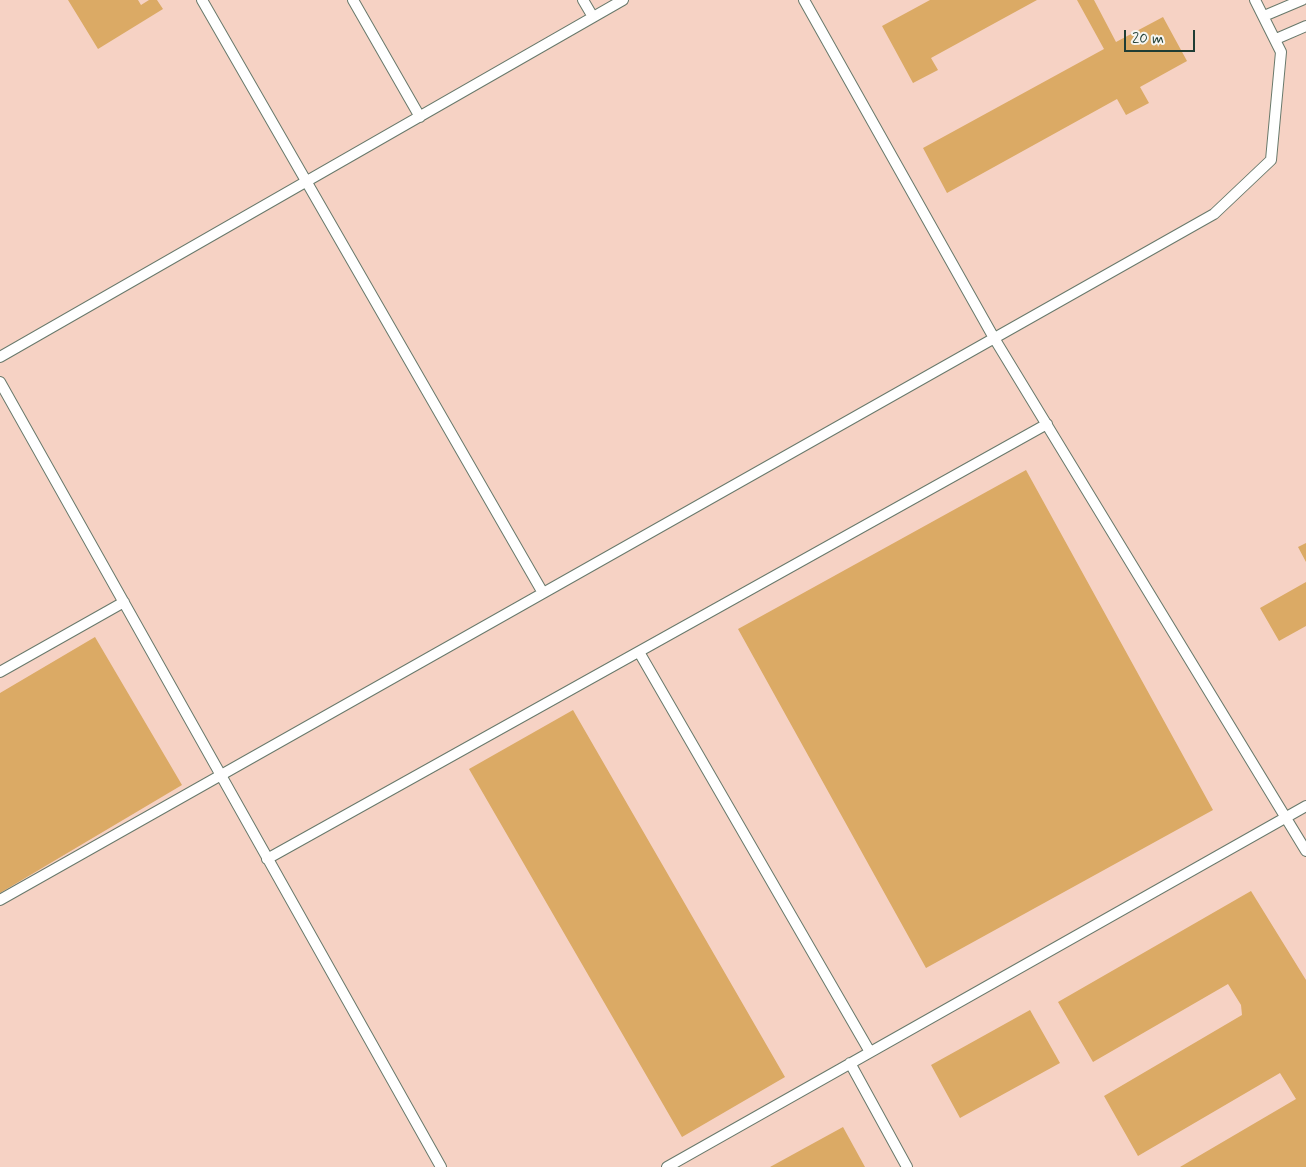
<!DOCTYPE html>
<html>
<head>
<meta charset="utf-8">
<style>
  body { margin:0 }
  #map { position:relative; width:1306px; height:1167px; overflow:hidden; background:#efe9d2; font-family:Mynerve,sans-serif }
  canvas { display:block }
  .scale { position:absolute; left:1124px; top:30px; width:71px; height:22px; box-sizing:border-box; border:2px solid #1f3d34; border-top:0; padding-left:6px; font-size:15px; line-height:18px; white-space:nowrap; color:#1f3d34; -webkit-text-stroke:4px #f6f6f2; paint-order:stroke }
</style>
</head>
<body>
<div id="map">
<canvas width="1306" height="1167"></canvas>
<div class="scale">20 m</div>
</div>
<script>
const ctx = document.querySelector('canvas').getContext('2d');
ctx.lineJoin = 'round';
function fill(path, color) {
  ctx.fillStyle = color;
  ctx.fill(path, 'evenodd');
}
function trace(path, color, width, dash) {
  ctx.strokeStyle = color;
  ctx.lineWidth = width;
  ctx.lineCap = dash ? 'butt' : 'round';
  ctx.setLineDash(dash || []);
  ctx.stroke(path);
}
fill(new Path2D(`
  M 0,0 L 1306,0 L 1306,1167 L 0,1167 Z`), '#f6d2c4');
fill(new Path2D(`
  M 68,0 L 138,0 L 141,5 L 149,0 L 157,0 L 163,9 L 98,49 Z
  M 930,0 L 1037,0 L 931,58 L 938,70 L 913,83 L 882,26 Z
  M 1077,0 L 1094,0 L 1116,42 L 1163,17 L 1187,61 L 1140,87 L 1149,103 L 1126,115 L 1117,99 L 947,193 L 923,148 L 1104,49 Z
  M 1026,470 L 1213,810 L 926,968 L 738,629 Z
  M 1306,543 L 1306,562 L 1298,547 Z
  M 1306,582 L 1306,626 L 1279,641 L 1260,608 Z
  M 95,637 L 182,785 L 0,893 L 0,693 Z
  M 573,710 L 785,1077 L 682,1137 L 469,769 Z
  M 1251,891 L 1306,980 L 1306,1167 L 1180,1167 L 1296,1099 L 1280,1073 L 1138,1156 L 1104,1096 L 1242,1015 L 1241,1005 L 1228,984 L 1093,1062 L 1058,1002 Z
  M 1030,1010 L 1060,1063 L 960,1118 L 931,1065 Z
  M 843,1127 L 865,1167 L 770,1167 Z`), '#dbaa65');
const service = new Path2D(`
  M 202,0 L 543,593
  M 353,0 L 420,117
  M 583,0 L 593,17
  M 804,0 L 994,338 L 1306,851
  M 1264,16 L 1302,0
  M 1276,39 L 1306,26
  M 0,357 L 623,0
  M 0,382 L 441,1167
  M 639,652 L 870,1052
  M 0,672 L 124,602
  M 267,859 L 1047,424
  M 0,900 L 1214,214 L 1271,160 L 1281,52 L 1255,0
  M 850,1063 L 907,1167
  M 667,1167 L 1306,806`);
trace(service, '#68796b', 12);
trace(service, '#fff', 10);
</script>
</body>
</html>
